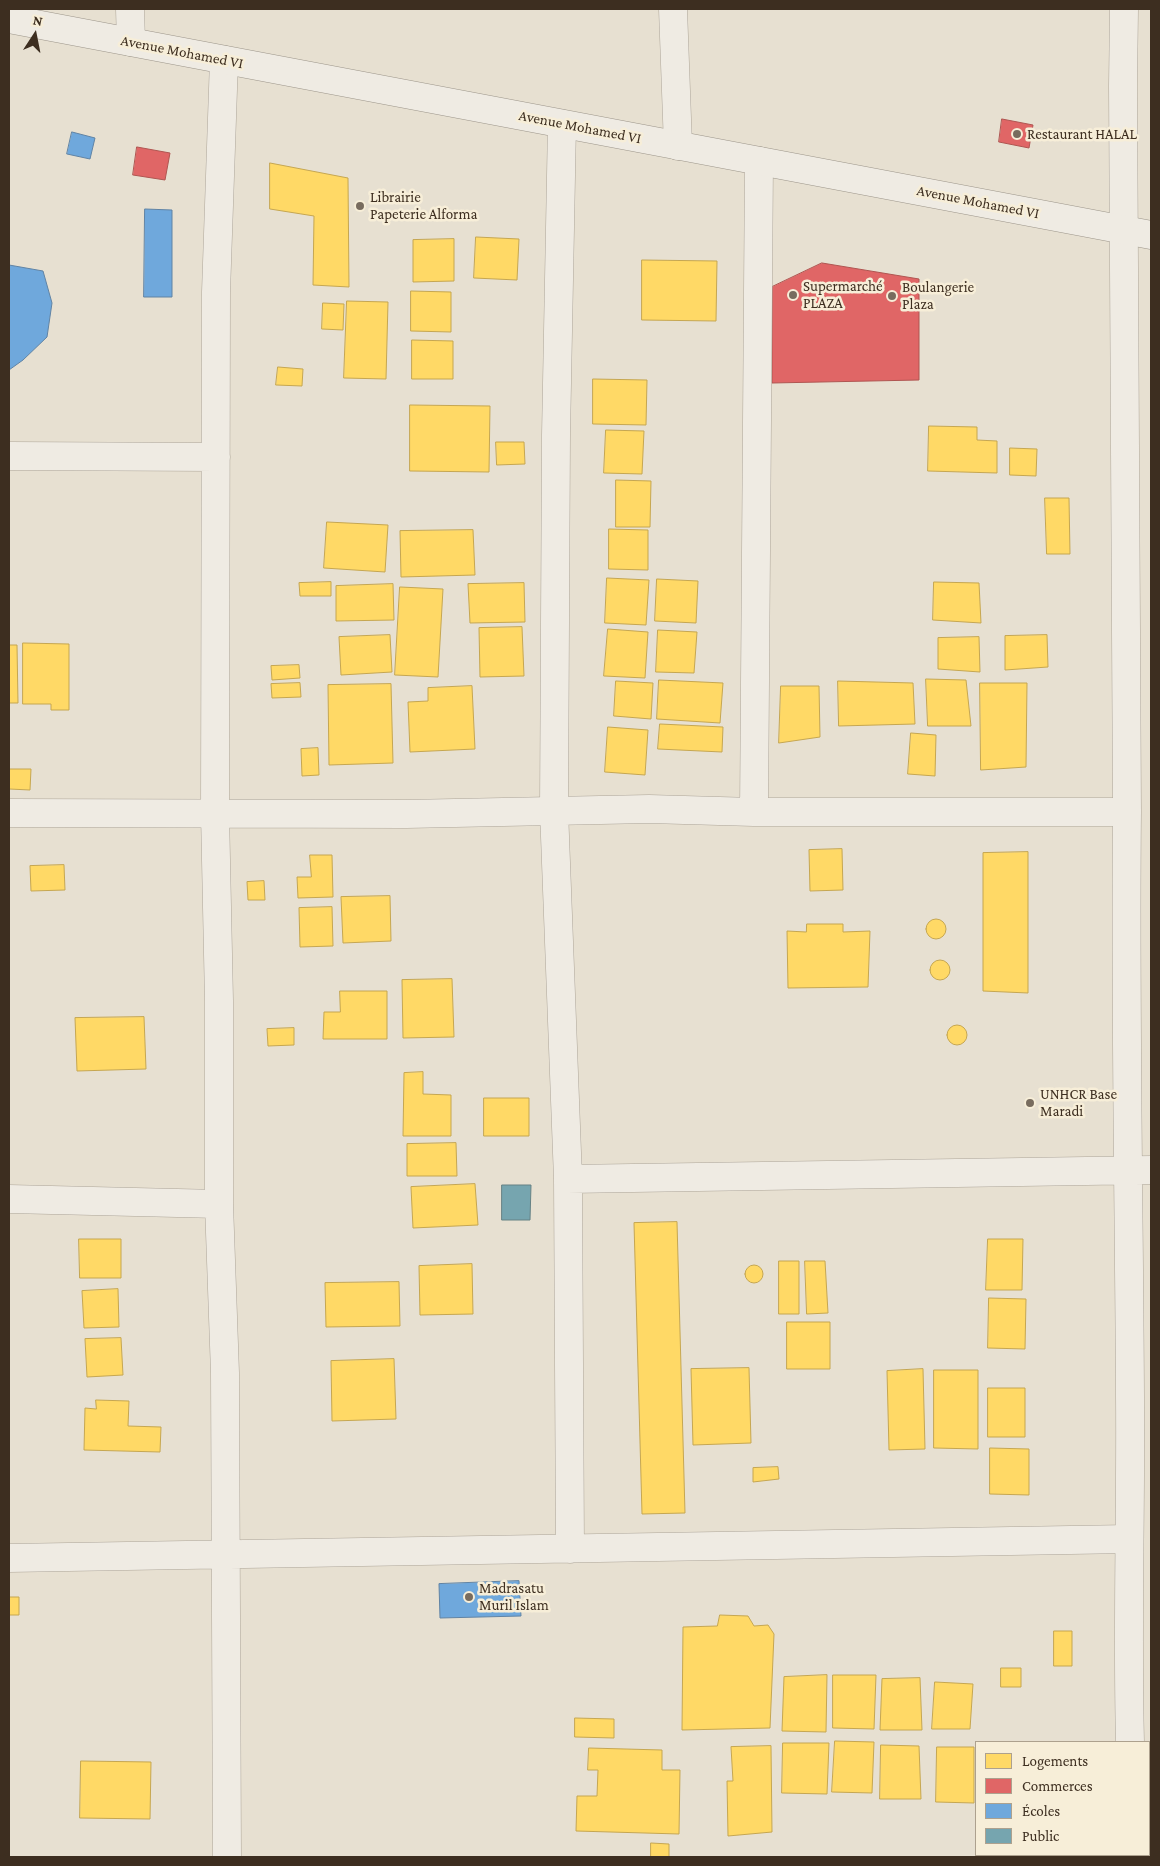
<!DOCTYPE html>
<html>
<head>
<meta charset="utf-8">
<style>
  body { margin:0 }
  #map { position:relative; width:1160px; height:1866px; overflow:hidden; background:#e7e0d1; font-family:"Crimson Pro",serif }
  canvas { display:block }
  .frame { position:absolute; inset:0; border:10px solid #3d2e20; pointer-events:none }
  .legend { position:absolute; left:975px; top:1741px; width:175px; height:115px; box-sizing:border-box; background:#f7eed8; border:1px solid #ada18e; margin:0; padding:6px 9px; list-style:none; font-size:15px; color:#3d2e20 }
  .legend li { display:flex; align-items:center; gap:10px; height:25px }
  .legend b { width:25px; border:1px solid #ada18e }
  .north { position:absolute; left:10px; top:10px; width:50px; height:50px; -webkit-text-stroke:4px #f7eed8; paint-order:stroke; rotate:11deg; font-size:14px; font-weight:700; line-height:20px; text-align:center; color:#3d2e20 }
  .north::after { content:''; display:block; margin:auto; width:18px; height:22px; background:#3d2e20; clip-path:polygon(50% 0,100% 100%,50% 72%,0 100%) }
</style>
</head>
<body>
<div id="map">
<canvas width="1160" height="1866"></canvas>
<div class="frame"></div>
<ul class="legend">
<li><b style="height:14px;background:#ffd966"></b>Logements</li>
<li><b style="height:14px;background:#e06666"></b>Commerces</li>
<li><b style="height:14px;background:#6fa8dc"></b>Écoles</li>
<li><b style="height:14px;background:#76a5af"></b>Public</li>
</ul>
<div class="north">N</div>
</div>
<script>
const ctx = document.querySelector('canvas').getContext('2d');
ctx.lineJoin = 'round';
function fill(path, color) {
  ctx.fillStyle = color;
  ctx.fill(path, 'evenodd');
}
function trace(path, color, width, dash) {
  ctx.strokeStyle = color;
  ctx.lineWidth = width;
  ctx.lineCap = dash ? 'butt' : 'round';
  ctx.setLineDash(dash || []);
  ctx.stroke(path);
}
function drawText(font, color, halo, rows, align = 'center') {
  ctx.font = font + ' "Crimson Pro",serif';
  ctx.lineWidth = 5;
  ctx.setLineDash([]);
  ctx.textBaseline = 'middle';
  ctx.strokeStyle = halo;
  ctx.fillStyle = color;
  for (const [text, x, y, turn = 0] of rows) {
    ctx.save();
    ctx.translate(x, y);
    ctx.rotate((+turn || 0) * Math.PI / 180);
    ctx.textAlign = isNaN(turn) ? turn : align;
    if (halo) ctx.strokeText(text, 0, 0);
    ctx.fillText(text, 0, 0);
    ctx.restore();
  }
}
const homes = new Path2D(`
  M 270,163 L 348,178 L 349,287 L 313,285 L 314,216 L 270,209 Z
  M 476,237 L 519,239 L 517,280 L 474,278 Z
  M 454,239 L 454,281 L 413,282 L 413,240 Z
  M 642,260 L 717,261 L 716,321 L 642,320 Z
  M 411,291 L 451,292 L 451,332 L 411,331 Z
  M 347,301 L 388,302 L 386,379 L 344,378 Z
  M 323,303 L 344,304 L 343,330 L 322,329 Z
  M 412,340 L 453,341 L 453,379 L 412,379 Z
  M 278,367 L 303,369 L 302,386 L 276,385 Z
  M 593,379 L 647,380 L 646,425 L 593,424 Z
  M 410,405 L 490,406 L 489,472 L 410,471 Z
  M 929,426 L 977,427 L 977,440 L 997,441 L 997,473 L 928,471 Z
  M 606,430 L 644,431 L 642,474 L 604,473 Z
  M 496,442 L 524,442 L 525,464 L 497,465 Z
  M 1010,448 L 1037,449 L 1036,476 L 1010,475 Z
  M 616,480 L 651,481 L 650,527 L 616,527 Z
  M 1045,498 L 1069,498 L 1070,554 L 1047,554 Z
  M 327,522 L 388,525 L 385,572 L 324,568 Z
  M 609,529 L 648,530 L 648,570 L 609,569 Z
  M 473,530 L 475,575 L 401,577 L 400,531 Z
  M 607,578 L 649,580 L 646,625 L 605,623 Z
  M 657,579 L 698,581 L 696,623 L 655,621 Z
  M 331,582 L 331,596 L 300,596 L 299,583 Z
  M 934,582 L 979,583 L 981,623 L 933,620 Z
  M 524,583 L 525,622 L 470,623 L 468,584 Z
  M 393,584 L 394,620 L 336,621 L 336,586 Z
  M 400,587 L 443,589 L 438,677 L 395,675 Z
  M 522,627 L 524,676 L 480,677 L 479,628 Z
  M 608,629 L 648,632 L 645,678 L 604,676 Z
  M 658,630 L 697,632 L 694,673 L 656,672 Z
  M 390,635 L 392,672 L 341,675 L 339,637 Z
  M 1047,635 L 1048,667 L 1005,670 L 1005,636 Z
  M 979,637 L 980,672 L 938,669 L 938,638 Z
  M 23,643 L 69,644 L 69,710 L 51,710 L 51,704 L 23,704 Z
  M 9,645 L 17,645 L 18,703 L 9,703 Z
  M 299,665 L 300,678 L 272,680 L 271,666 Z
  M 926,679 L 966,680 L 971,726 L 928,726 Z
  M 659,680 L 723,683 L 720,723 L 657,719 Z
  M 616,681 L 653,683 L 651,719 L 614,716 Z
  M 838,681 L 913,683 L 915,724 L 839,726 Z
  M 300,683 L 301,697 L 272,698 L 271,684 Z
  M 980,683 L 1027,683 L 1026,767 L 981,770 Z
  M 391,684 L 393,763 L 329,765 L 328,685 Z
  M 472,686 L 475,749 L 410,752 L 408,702 L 428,701 L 428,688 Z
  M 781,686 L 819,686 L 820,737 L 779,743 Z
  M 660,724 L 723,727 L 722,752 L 658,749 Z
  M 608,727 L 648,730 L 645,775 L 605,772 Z
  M 911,733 L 936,735 L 935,776 L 908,774 Z
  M 318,748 L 319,775 L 302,776 L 301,749 Z
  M 9,769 L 31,769 L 30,790 L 9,789 Z
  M 842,849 L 843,890 L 810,891 L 809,850 Z
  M 1028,852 L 1028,993 L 983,991 L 983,853 Z
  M 310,855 L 332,855 L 333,897 L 298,898 L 297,877 L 311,877 Z
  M 64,865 L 65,890 L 31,891 L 30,866 Z
  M 264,881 L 265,900 L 248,900 L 247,882 Z
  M 390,896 L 391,941 L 343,943 L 341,897 Z
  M 332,907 L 333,946 L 300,947 L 299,908 Z
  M926 929a10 10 0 1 1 20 0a10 10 0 1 1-20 0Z
  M 807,924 L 843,924 L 843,932 L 870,931 L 868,987 L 788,988 L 787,931 L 806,932 Z
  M930 970a10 10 0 1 1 20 0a10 10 0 1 1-20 0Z
  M 452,979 L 454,1037 L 403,1038 L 402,980 Z
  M 340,991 L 387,991 L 387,1039 L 323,1039 L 324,1012 L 340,1012 Z
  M 144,1017 L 146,1069 L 77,1071 L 75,1018 Z
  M947 1035a10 10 0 1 1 20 0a10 10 0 1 1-20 0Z
  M 294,1028 L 294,1045 L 268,1046 L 267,1029 Z
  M 423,1072 L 423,1094 L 451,1095 L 451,1136 L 403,1136 L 404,1073 Z
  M 484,1098 L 529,1098 L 529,1136 L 484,1136 Z
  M 456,1143 L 457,1176 L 407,1176 L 407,1144 Z
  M 475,1184 L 478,1225 L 413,1228 L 411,1187 Z
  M 677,1222 L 685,1513 L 642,1514 L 634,1223 Z
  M 79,1239 L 121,1239 L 121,1278 L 80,1278 Z
  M 988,1239 L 1023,1239 L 1022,1290 L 986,1290 Z
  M 779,1261 L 799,1261 L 799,1314 L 779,1314 Z
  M 805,1261 L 825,1261 L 828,1313 L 807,1314 Z
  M 472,1264 L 473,1314 L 420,1315 L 419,1266 Z
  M745 1274a9 9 0 1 1 18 0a9 9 0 1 1-18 0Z
  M 399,1282 L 400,1326 L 326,1327 L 325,1283 Z
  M 118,1289 L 119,1327 L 84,1328 L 82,1291 Z
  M 989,1298 L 1026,1299 L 1025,1349 L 988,1348 Z
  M 787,1322 L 830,1322 L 830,1369 L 787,1369 Z
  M 121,1338 L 123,1375 L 87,1377 L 85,1339 Z
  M 394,1359 L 396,1419 L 332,1421 L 331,1361 Z
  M 749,1368 L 751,1443 L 693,1445 L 691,1369 Z
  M 923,1369 L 925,1449 L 889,1450 L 887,1371 Z
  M 934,1370 L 978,1370 L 978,1449 L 934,1448 Z
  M 988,1388 L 1025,1388 L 1025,1437 L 988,1437 Z
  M 96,1400 L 129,1401 L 128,1426 L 161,1427 L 160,1452 L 84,1450 L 85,1408 L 96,1409 Z
  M 990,1448 L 1029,1449 L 1029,1495 L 990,1494 Z
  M 778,1467 L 779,1479 L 753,1482 L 753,1468 Z
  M 9,1597 L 19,1597 L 19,1615 L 9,1615 Z
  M 720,1615 L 748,1616 L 754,1626 L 768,1625 L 774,1634 L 770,1728 L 682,1730 L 683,1627 L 717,1626 Z
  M 1054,1631 L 1072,1631 L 1072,1666 L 1054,1666 Z
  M 1001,1668 L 1021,1668 L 1021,1687 L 1001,1687 Z
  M 827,1675 L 826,1732 L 782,1731 L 784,1677 Z
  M 833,1675 L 876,1675 L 874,1729 L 833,1728 Z
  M 920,1678 L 922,1730 L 880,1730 L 882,1679 Z
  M 935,1682 L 973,1684 L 970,1729 L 932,1729 Z
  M 575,1718 L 614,1719 L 614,1738 L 575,1737 Z
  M 835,1741 L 874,1742 L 872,1793 L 832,1792 Z
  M 783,1743 L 829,1743 L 827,1794 L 782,1793 Z
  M 881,1745 L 919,1746 L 921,1799 L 880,1799 Z
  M 771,1746 L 772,1832 L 728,1836 L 727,1781 L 733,1781 L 731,1747 Z
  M 937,1747 L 974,1747 L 974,1803 L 936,1802 Z
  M 589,1748 L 662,1750 L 662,1770 L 680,1770 L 679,1834 L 576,1831 L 577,1796 L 597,1796 L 598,1770 L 588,1770 Z
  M 81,1761 L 151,1762 L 150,1819 L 80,1818 Z
  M 651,1843 L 669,1844 L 669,1857 L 651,1857 Z`);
fill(homes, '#ffd966');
trace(homes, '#c5a651', 1);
const shops = new Path2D(`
  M 1002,119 L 1033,125 L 1029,148 L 999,142 Z
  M 137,147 L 170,153 L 165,180 L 133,175 Z
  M 822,263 L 919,279 L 919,380 L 772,383 L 772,287 Z`);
fill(shops, '#e06666');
trace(shops, '#af5551', 1);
const schools = new Path2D(`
  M 72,132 L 95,138 L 90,159 L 67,154 Z
  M 145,209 L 172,210 L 172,297 L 144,297 Z
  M 9,265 L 43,271 L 52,303 L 47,337 L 23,360 L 9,370 Z
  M 519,1581 L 521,1616 L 440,1618 L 439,1584 Z`);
fill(schools, '#6fa8dc');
trace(schools, '#6083a4', 1);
const public = new Path2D(`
  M 502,1185 L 531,1185 L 530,1220 L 502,1220 Z`);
fill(public, '#76a5af');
trace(public, '#658184', 1);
const street = new Path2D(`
  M 130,9 L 131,42
  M 673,9 L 678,146
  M 1124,9 L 1123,86 L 1127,812 C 1125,1007 1129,1201 1130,1396 C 1131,1512 1127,1627 1130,1742
  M 224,60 L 216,292 L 215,813 L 219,1001 L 219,1204 L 225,1373 L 227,1857
  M 562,124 L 556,435 L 554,810 L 568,1179 L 570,1549
  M 9,456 L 216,457
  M 754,812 L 759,161
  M 9,813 L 406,814 L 649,809 L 754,812 L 1127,812
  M 568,1179 L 1151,1170
  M 9,1199 L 219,1204
  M 9,1558 L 1129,1539
  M 1131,1855 L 1131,1857`);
const secondary = new Path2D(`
  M 9,19 L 1151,235`);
trace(street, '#ada599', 29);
trace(secondary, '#9c958a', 29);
trace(street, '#efebe3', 28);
trace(secondary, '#efebe3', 28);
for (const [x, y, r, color] of [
  [1017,134,5,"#786c5e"],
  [360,206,5,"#786c5e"],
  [793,295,5,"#786c5e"],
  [892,296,5,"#786c5e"],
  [1030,1103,5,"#786c5e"],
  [469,1597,5,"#786c5e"]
]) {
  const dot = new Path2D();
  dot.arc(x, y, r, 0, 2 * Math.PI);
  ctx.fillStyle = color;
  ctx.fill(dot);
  trace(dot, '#f7eed8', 2);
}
drawText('15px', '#3d2e20', '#f7eed8', [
  ["Avenue Mohamed VI",182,52,11],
  ["Avenue Mohamed VI",580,127,11],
  ["Avenue Mohamed VI",978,202,11]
]);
drawText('15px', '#3d2e20', '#f7eed8', [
  ["Restaurant HALAL",1027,134],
  ["Librairie",370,197],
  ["Papeterie Alforma",370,214],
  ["Supermarché",803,286],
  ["PLAZA",803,303],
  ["Boulangerie",902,287],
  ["Plaza",902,304],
  ["UNHCR Base",1040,1094],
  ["Maradi",1040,1111],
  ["Madrasatu",479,1588],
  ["Muril Islam",479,1605]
], 'left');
</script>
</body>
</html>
